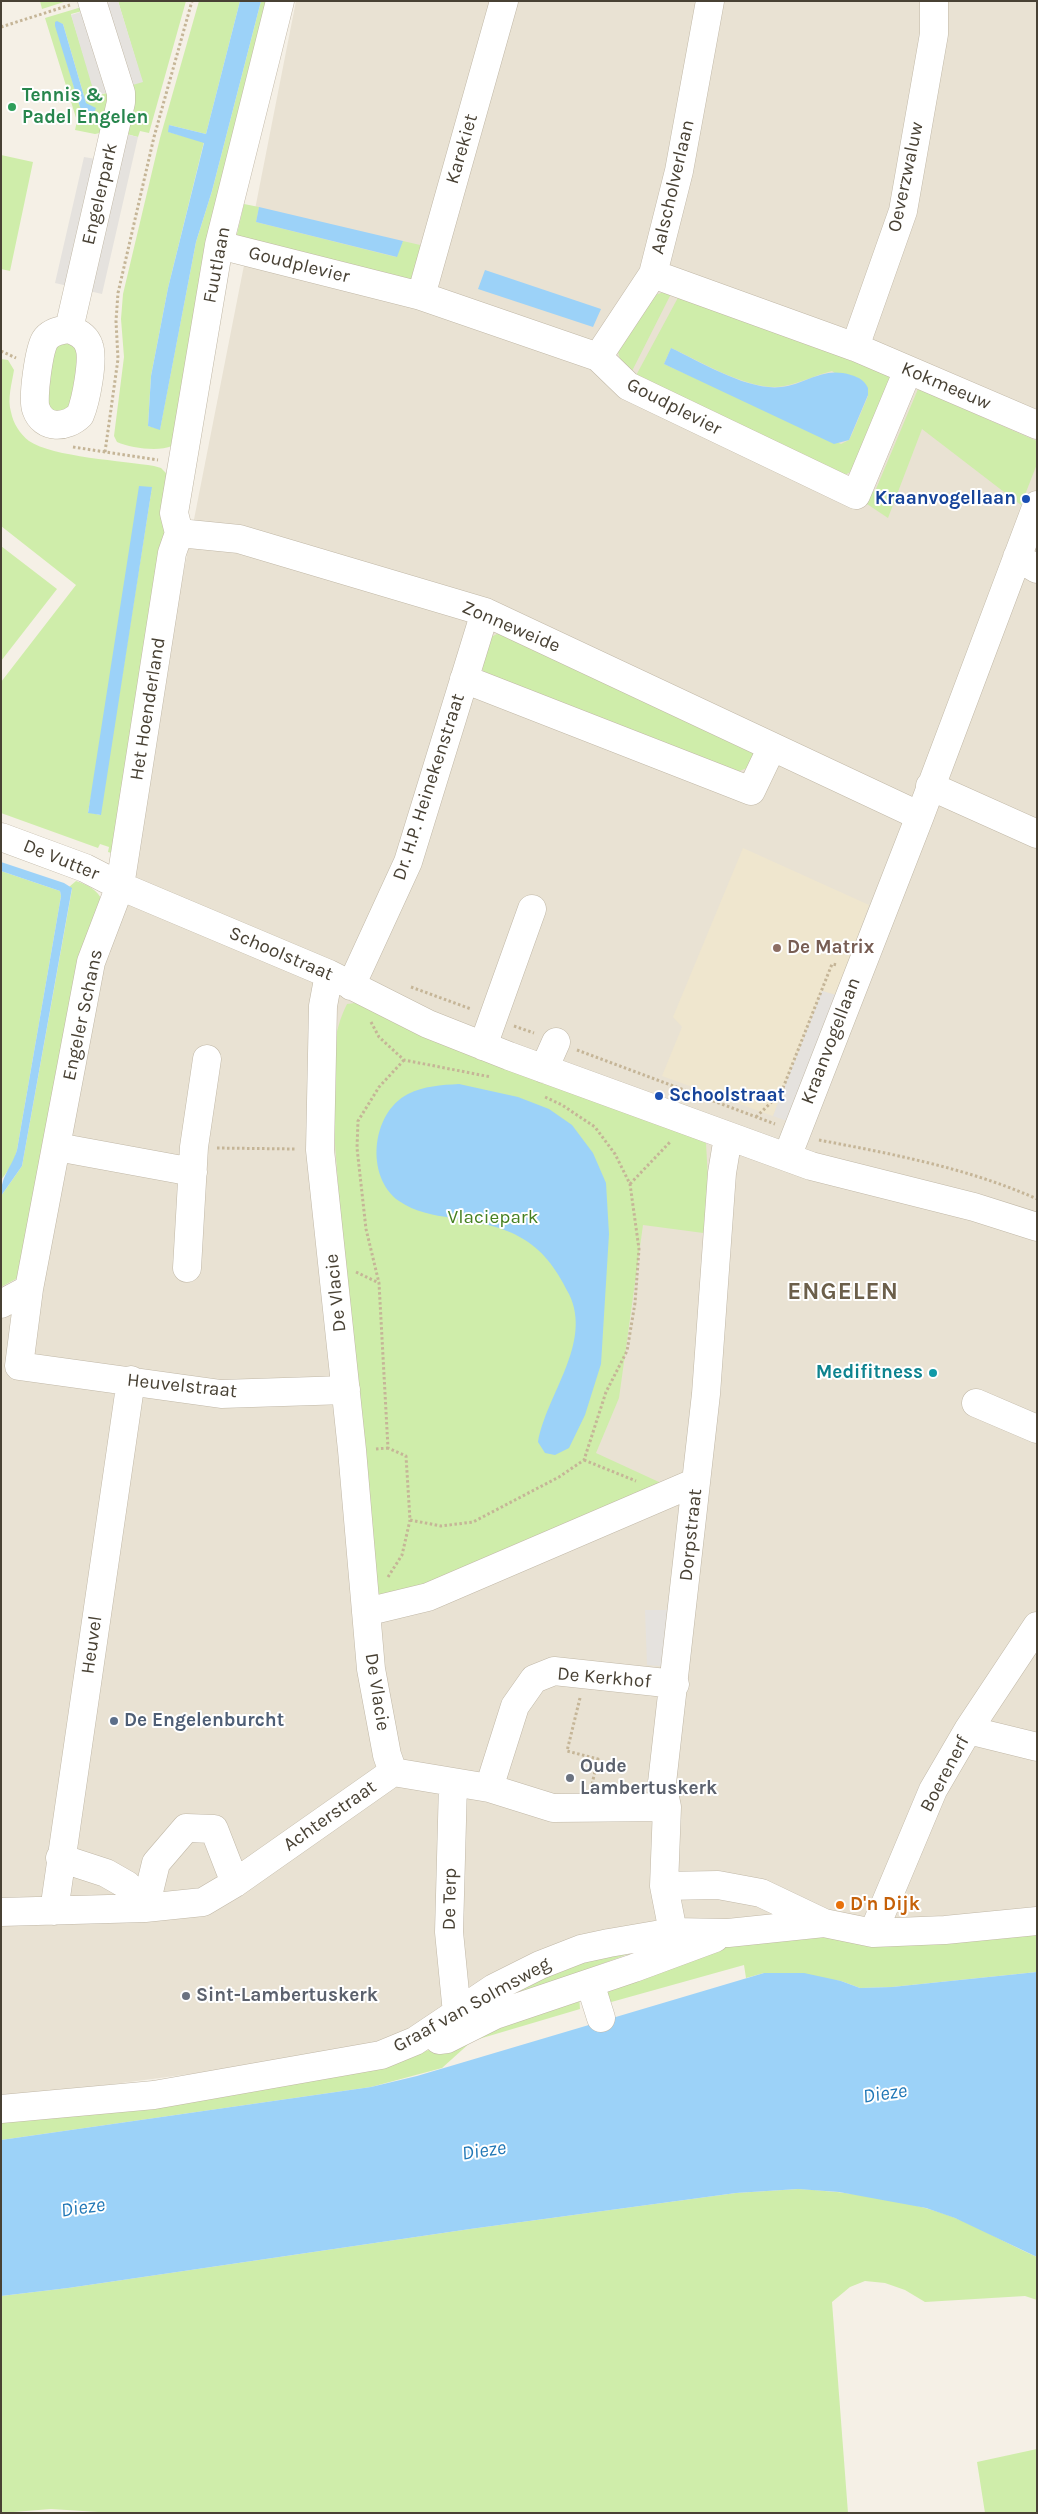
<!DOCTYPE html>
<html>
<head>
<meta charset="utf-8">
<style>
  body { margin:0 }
  #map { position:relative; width:1038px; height:2514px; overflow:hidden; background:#f5f0e6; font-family:Karla,sans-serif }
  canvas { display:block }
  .frame { position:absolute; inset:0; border:2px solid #484134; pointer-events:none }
</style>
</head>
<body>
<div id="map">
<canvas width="1038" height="2514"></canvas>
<div class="frame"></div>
</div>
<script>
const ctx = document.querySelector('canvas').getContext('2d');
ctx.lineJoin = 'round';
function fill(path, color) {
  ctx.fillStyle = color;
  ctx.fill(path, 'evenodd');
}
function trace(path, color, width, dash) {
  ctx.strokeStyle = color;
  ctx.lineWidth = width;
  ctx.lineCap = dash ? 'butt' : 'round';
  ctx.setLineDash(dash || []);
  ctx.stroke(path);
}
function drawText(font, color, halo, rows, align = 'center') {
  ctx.font = font + ' Karla,sans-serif';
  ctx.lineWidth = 4;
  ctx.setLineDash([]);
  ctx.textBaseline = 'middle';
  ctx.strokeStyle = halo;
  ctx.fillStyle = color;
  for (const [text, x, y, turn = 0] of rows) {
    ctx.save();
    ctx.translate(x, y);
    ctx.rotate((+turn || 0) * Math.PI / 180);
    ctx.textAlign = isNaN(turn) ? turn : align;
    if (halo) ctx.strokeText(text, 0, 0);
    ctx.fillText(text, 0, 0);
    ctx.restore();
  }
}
fill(new Path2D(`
  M 296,1 L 1037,1 L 1037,1926 L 585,1937 L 454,2039 L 1,2099 L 1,1291 L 23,1274 L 174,621 Z`), '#e9e2d3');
fill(new Path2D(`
  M 743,848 L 869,905 L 836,995 L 822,991 L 773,1116 L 662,1076 L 682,1027 L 673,1017 Z`), '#efe6ce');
fill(new Path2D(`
  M 40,1 L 67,1 L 42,9 Z
  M 118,1 L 186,1 L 149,133 L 140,131 L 138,137 L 123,133 L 128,86 L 142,81 Z
  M 199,1 L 240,1 L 206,134 L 169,125 L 169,132 L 204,142 L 168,288 L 151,376 L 148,426 L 160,429 L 196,242 L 212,191 L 261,1 L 272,1 L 172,446 C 158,452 131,448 117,442 L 114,436 L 124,357 L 121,319 L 123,294 L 160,138 Z
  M 85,6 L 86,10 L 71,14 L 96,96 L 110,92 L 100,133 L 95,134 L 75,130 L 77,121 L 45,18 ZM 55,22 L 63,24 L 86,103 L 80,107 Z
  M 1,155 L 33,162 L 10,271 L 1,269 Z
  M 244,204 L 259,207 L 256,222 L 396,257 L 403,241 L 433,248 L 421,289 L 236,238 Z
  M 672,289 L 673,290 L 629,377 L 624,373 L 616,345 L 647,298 Z
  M 681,292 L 887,368 L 893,385 L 861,466 L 843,476 L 633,381 ZM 671,348 C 700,361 752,393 784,386 C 800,383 816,375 832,371 L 868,396 L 852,434 L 849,440 L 841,444 L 664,364 Z
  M 68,339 L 82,355 L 68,414 L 47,411 L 51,351 Z
  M 1,359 L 8,360 L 14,370 C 12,383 7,399 11,412 C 13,423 20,434 29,441 C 52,457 125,461 154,466 L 161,468 L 167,474 L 170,535 L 115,854 L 108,852 L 109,847 L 100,844 L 98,848 L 1,813 L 1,682 L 76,585 L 1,526 ZM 152,487 L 100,815 L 88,812 Z
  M 918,389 L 1037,441 L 1037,464 L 1021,505 L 922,429 L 888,518 L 858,498 L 866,498 L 876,489 Z
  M 1,546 L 57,589 L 1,661 Z
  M 501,632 L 758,754 L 754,765 L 730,775 L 486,678 L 479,660 L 491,637 Z
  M 1,871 L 60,891 L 61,896 L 17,1150 L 13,1164 L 1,1180 Z
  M 76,881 C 88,885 97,889 103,902 L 23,1270 L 16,1279 L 1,1287 L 1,1196 L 22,1166 L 72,889 L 69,887 Z
  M 355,1003 L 699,1136 L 706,1143 L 711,1234 L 643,1225 L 619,1398 L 596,1453 L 672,1488 L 370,1605 L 331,1091 C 332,1061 333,1032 347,1004 Z
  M 1037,1918 L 1037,1972 L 892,1987 L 860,1988 L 841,1981 L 764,1973 L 746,1978 L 744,1965 L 597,2006 L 599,1978 L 689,1948 Z
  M 656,1944 L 566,1977 L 478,2019 L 509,1993 L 553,1968 Z
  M 579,1995 L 580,2009 L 472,2041 L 442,2068 L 371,2087 L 1,2140 L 1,2112 L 393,2063 Z
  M 798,2189 C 849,2192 905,2199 953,2217 C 982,2228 1009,2245 1037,2257 L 1037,2300 L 1025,2296 L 925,2302 L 905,2290 L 885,2283 L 865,2281 L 850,2287 L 832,2302 L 848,2513 L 114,2513 L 51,2509 L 1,2513 L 1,2296 L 68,2288 L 470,2229 L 736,2193 Z
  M 1037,2449 L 1037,2513 L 985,2513 L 977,2462 Z`), '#cfedaa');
fill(new Path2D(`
  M 114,1 L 118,1 L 143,82 L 95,96 L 71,15 Z
  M 103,129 L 138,137 L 102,294 L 55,283 L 84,157 L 96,159 Z
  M 822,991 L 836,995 L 787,1121 L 773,1116 Z
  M 645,1610 L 674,1610 L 670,1667 L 647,1665 Z`), '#e5e2de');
fill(new Path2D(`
  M 240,1 L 261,1 L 212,191 L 196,242 L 160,430 L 148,426 L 151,376 L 168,288 L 204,143 L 168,132 L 169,125 L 206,134 Z
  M 57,21 L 63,24 L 86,103 L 96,108 L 94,113 L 83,111 L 80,107 L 55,26 L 55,22 Z
  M 259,207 L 403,241 L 397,257 L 256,222 Z
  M 485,270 L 601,309 L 593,327 L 478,289 Z
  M 671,348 C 701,362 748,391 781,387 C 808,384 822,366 851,375 C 860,378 864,380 868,388 L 868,395 L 849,440 L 834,444 L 664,364 Z
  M 139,486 L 152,487 L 101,815 L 88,813 Z
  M 1,862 L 64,883 L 72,888 L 22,1166 L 1,1196 C 1,1175 11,1169 17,1150 L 61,896 L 60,891 L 1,871 Z
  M 459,1084 L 518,1097 L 549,1109 L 572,1125 L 593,1153 L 606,1183 L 609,1234 L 601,1364 L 585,1415 L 569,1448 L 555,1455 L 545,1453 L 538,1442 C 546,1395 593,1343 569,1294 C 542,1238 511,1227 452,1218 C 433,1215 415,1212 399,1201 C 365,1177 371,1113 408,1094 C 424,1086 441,1085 459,1084 Z
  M 1037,1972 L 1037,2257 L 955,2218 L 926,2208 L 839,2192 L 798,2189 L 736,2193 L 470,2229 L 68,2288 L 1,2296 L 1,2140 L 371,2087 L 417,2076 L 764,1973 L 804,1973 L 841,1981 L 860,1988 L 892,1987 Z`), '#9cd2f8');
const minor = new Path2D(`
  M 219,245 L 421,296 L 598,357 L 628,386 L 856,495 L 908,370
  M 653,274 L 855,347 L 1037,425
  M 421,296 L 504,1
  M 69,329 L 121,102 L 121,93 L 92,1
  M 69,329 C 78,332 86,336 89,346 C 94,359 86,401 80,415 C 67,428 43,430 36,409 C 32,399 39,350 45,340 C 50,332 60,330 69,329 Z
  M 855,347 L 903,211 L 934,34 L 934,1
  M 598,357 L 653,274 L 679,171 L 710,1
  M 179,533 L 239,539 L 485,612 L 920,816
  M 179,533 L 174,513 L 219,245 L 280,1
  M 1017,557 L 1037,569
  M 464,679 L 751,791 L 772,747
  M 930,786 L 1037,834
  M 1,837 L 85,868 L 120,886 L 329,974 L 428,1024 L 509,1056 L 811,1166 L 974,1207 L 1037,1227
  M 329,974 L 323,1006 L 320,1150 L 352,1450 L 371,1669 L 387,1755 L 393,1772
  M 351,986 L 408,862 L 485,612
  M 483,1046 L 532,909
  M 544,1069 L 556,1042
  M 57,1147 L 193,1172
  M 787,1157 L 920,816 L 1037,505
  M 187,1268 L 194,1147 L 207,1059
  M 29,1289 L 19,1366 L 221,1394 L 346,1390
  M 1,1304 L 29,1289 L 91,962 L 120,886 L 172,553 L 179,533
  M 976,1403 L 1037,1429
  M 366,1612 L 428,1597 L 696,1482
  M 968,1730 L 1037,1747
  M 453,1784 L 449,1932 L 457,2013
  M 489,1788 L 515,1706 L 534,1679 L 554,1671 L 675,1684
  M 60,1858 L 106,1873 L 127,1885 L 145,1908
  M 664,1886 L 718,1885 L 761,1893 L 824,1923
  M 145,1908 L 156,1863 L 186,1828 L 214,1829 L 235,1883
  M 54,1911 L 131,1380
  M 1,1912 L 145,1908 L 203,1902 L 235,1883 L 393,1772 L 489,1788 L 553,1808 L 667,1807
  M 673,1932 L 664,1886 L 667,1807 L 662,1783 L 706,1394 L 722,1173 L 728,1137
  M 873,1933 L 933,1790 L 968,1730 L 1037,1626
  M 590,1983 L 601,2018
  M 439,2040 L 447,2039 L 495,2015 L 634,1968 L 715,1938
  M 1,2109 L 154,2095 L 381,2055 L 415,2041 L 494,1988 L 540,1965 L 581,1949 L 609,1943 L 673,1932 L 728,1933 L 824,1923 L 873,1933 L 945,1930 L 1037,1921`);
trace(minor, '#c1b8a7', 29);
trace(new Path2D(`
  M 1,27 L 70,5
  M 1,351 L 16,358
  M 73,447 L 158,460
  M 105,452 L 118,359 L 116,321 L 118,293 L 154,137 L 192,1
  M 411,987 L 471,1009
  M 371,1022 L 379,1037 L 404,1060 L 491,1077
  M 514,1026 L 534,1033
  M 577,1050 L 775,1124
  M 404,1060 L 379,1087 L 358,1121 L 357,1148 L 366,1229 L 379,1283 L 388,1448 L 406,1456 L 410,1520 L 441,1526 L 473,1522 L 559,1477 L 584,1460 L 606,1392 L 627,1351 L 635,1303 L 639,1249 L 630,1184 L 615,1154 L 595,1127 L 562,1105 L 543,1096
  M 756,1117 L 781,1093 L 832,964 L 837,965
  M 819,1140 C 892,1154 968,1168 1037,1199
  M 217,1148 L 296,1149
  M 630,1184 L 671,1141
  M 356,1272 L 379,1283
  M 376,1449 L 388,1448
  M 584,1460 L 636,1481
  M 388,1577 L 402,1555 L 410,1520
  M 580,1698 L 567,1751 L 598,1759 L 592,1784`), '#c5b597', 3, [2.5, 2.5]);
trace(minor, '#fff', 28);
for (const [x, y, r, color] of [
  [12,107,5,"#2e9e5b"],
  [1026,499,5,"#1a4fb4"],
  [777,948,5,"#8d6e63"],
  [659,1096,5,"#1a4fb4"],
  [933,1373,5,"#0f9aa8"],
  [114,1721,5,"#5c6f8a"],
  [570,1778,5,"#6b7280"],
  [840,1905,5,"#e8710a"],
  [186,1996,5,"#6b7280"]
]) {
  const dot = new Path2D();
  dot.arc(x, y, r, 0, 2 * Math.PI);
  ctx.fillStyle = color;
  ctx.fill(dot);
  trace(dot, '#fff', 2);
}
drawText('bold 19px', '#27864d', '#fff', [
  ["Tennis &",22,96],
  ["Padel Engelen",22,118]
], 'left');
drawText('19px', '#484134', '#fff', [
  ["Karekiet",462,149,-74],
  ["Oeverzwaluw",906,177,-78],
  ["Aalscholverlaan",673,187,-77],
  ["Engelerpark",100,194,-77],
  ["Fuutlaan",217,265,-79],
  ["Goudplevier",299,265,14],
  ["Kokmeeuw",946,386,23],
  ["Goudplevier",674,407,27],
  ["Zonneweide",511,627,23],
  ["Het Hoenderland",148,709,-81],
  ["Dr. H.P. Heinekenstraat",429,787,-72],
  ["De Vutter",61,860,22],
  ["Schoolstraat",281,954,23],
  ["Engeler Schans",83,1015,-78],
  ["Kraanvogellaan",831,1041,-69],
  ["De Vlacie",336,1293,-96],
  ["Heuvelstraat",182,1386,6],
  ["Dorpstraat",691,1535,-84],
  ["Heuvel",92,1645,-82],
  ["De Kerkhof",604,1678,5],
  ["De Vlacie",377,1692,81],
  ["Boerenerf",945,1774,-62],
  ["Achterstraat",330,1816,-35],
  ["De Terp",450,1899,-89],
  ["Graaf van Solmsweg",472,2005,-29]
]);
drawText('bold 19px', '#164399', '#fff', [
  ["Kraanvogellaan",1016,499],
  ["Schoolstraat",669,1096,"left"]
], 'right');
drawText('bold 19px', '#785e54', '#fff', [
  ["De Matrix",787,948]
], 'left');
drawText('19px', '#458021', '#fff', [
  ["Vlaciepark",493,1218]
]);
drawText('bold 19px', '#0d838f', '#fff', [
  ["Medifitness",923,1373]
], 'right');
drawText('bold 19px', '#4e5e75', '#fff', [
  ["De Engelenburcht",124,1721]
], 'left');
drawText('bold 19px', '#5b616d', '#fff', [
  ["Oude",580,1767],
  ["Lambertuskerk",580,1789],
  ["Sint-Lambertuskerk",196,1996]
], 'left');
drawText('bold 19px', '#c56008', '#fff', [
  ["D'n Dijk",850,1905]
], 'left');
drawText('italic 20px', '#2178b7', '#fff', [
  ["Dieze",885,2094,-8],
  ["Dieze",484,2151,-8],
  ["Dieze",83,2208,-8]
]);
ctx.letterSpacing = '1px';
drawText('bold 24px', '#6c5f4a', '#fff', [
  ["ENGELEN",843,1292]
]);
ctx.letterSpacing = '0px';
</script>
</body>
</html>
